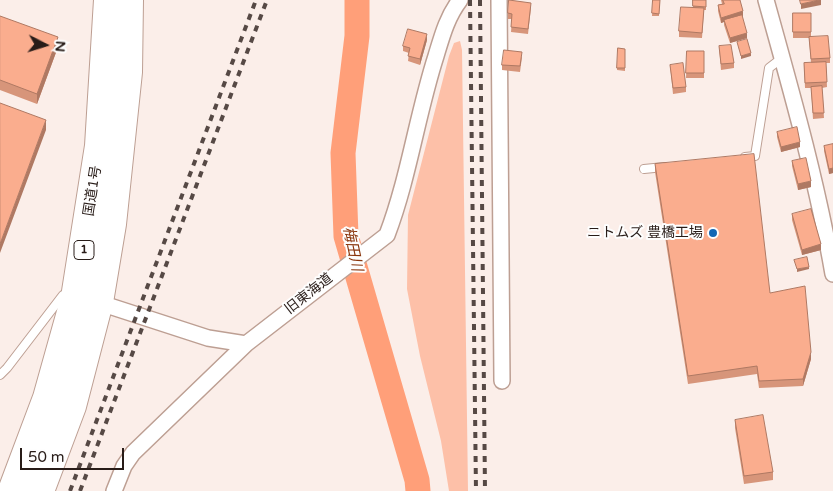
<!DOCTYPE html>
<html>
<head>
<meta charset="utf-8">
<style>
  body { margin:0 }
  #map { position:relative; width:833px; height:491px; overflow:hidden; background:#fbeee9; font-family:"Varela Round",sans-serif }
  canvas { display:block }
  .north { position:absolute; left:20px; top:20px; width:50px; height:50px; -webkit-text-stroke:4px #fefefe; paint-order:stroke; rotate:95deg; font-size:14px; font-weight:700; line-height:20px; text-align:center; color:#281c18 }
  .north::after { content:''; display:block; margin:auto; width:18px; height:22px; background:#281c18; clip-path:polygon(50% 0,100% 100%,50% 72%,0 100%) }
  .scale { position:absolute; left:20px; top:448px; width:104px; height:22px; box-sizing:border-box; border:2px solid #281c18; border-top:0; padding-left:6px; font-size:15px; line-height:18px; white-space:nowrap; color:#281c18; -webkit-text-stroke:4px #fefefe; paint-order:stroke }
</style>
</head>
<body>
<div id="map">
<canvas width="833" height="491"></canvas>
<div class="north">N</div>
<div class="scale">50 m</div>
</div>
<script>
const ctx = document.querySelector('canvas').getContext('2d');
ctx.lineJoin = 'round';
function fill(path, color) {
  ctx.fillStyle = color;
  ctx.fill(path, 'evenodd');
}
function trace(path, color, width, dash) {
  ctx.strokeStyle = color;
  ctx.lineWidth = width;
  ctx.lineCap = dash ? 'butt' : 'round';
  ctx.setLineDash(dash || []);
  ctx.stroke(path);
}
function drawText(font, color, halo, rows, align = 'center') {
  ctx.font = font + ' "Varela Round","Noto Sans JP",sans-serif';
  ctx.lineWidth = 4;
  ctx.setLineDash([]);
  ctx.textBaseline = 'middle';
  ctx.strokeStyle = halo;
  ctx.fillStyle = color;
  for (const [text, x, y, turn = 0] of rows) {
    ctx.save();
    ctx.translate(x, y);
    ctx.rotate((+turn || 0) * Math.PI / 180);
    ctx.textAlign = isNaN(turn) ? turn : align;
    if (halo) ctx.strokeText(text, 0, 0);
    ctx.fillText(text, 0, 0);
    ctx.restore();
  }
}
fill(new Path2D(`
  M 460,41 L 462,50 L 468,491 L 449,491 L 441,441 L 420,356 L 407,289 L 408,215 L 449,56 L 454,43 Z`), '#fdc0a8');
trace(new Path2D(`
  M 357,0 L 357,36 L 343,153 L 346,236 L 417,480 L 418,491`), '#ff9f79', 25);
const lane = new Path2D(`
  M 745,157 L 755,156 L 769,68 L 782,58
  M 644,169 L 664,167
  M 0,375 L 7,368 L 63,295 L 69,296`);
const street = new Path2D(`
  M 499,0 L 502,381
  M 766,0 C 791,90 817,181 833,274
  M 94,301 L 208,338 L 246,344
  M 114,491 L 124,466 L 133,453 L 246,344 L 387,235 C 409,177 417,115 436,56 C 442,36 447,17 460,0`);
const highway = new Path2D(`
  M 12,491 L 47,398 L 75,298 L 99,146 L 108,0
  M 40,491 L 72,406 L 99,302 L 112,224 L 128,72 L 129,0`);
trace(lane, '#bd9f93', 10);
trace(street, '#bd9f93', 18);
trace(highway, '#bd9f93', 30);
trace(lane, '#fff', 8);
trace(street, '#fff', 15);
trace(highway, '#fff', 28);
trace(new Path2D(`
  M 470,0 L 476,491
  M 480,0 L 485,491
  M 70,491 L 256,0
  M 80,491 L 267,0`), '#564945', 4, [6, 6]);
fill(new Path2D(`
  M 653,0 L 660,0 L 659,16 L 652,16 Z
  M 693,0 L 706,0 L 706,10 L 704,10 L 702,38 L 679,37 L 679,31 L 693,7 Z
  M 721,0 L 740,0 L 743,16 L 742,17 L 747,38 L 730,43 L 724,25 L 724,22 L 721,23 L 718,11 L 718,5 L 722,4 Z
  M 531,8 L 528,34 L 511,32 L 512,19 L 508,19 L 508,13 Z
  M 793,13 L 811,13 L 811,37 L 830,58 L 830,63 L 826,63 L 827,87 L 822,88 L 824,118 L 813,119 L 811,88 L 805,88 L 804,63 L 811,63 L 809,38 L 793,38 Z
  M 0,16 L 58,47 L 37,104 L 0,90 Z
  M 427,40 L 420,65 L 408,61 L 409,53 L 403,51 L 403,46 Z
  M 719,46 L 734,63 L 734,68 L 721,70 Z
  M 618,48 L 625,49 L 625,71 L 617,70 Z
  M 687,51 L 704,51 L 704,78 L 686,78 Z
  M 522,57 L 520,72 L 502,70 L 502,65 Z
  M 670,65 L 686,87 L 686,92 L 673,94 Z
  M 777,132 L 800,147 L 781,152 L 777,137 Z
  M 833,144 L 833,173 L 829,174 L 824,151 L 824,146 Z
  M 792,161 L 811,187 L 798,190 L 792,166 Z
  M 655,164 L 770,293 L 811,359 L 803,386 L 759,388 L 757,374 L 688,384 L 655,172 Z
  M 792,214 L 821,250 L 802,255 L 792,220 Z
  M 735,420 L 773,472 L 773,480 L 744,484 L 735,428 Z`), '#d7957a');
fill(new Path2D(`
  M 819,0 L 821,0 L 821,5 L 801,9 L 801,4 Z
  M 743,11 L 743,16 L 725,22 L 724,20 L 724,22 L 721,23 L 721,18 Z
  M 747,33 L 747,38 L 730,43 L 730,38 Z
  M 427,34 L 427,40 L 420,65 L 420,59 Z
  M 58,37 L 58,47 L 37,104 L 37,94 Z
  M 751,53 L 751,56 L 741,59 L 741,56 Z
  M 46,120 L 46,130 L 0,253 L 0,244 Z
  M 800,142 L 800,147 L 781,152 L 781,147 Z
  M 833,168 L 833,173 L 829,174 L 829,169 Z
  M 811,181 L 811,187 L 798,190 L 798,184 Z
  M 821,244 L 821,250 L 802,255 L 802,250 Z
  M 809,267 L 809,269 L 797,272 L 797,269 Z
  M 811,352 L 811,359 L 803,386 L 803,379 Z`), '#af7963');
const building = new Path2D(`
  M 509,0 L 531,3 L 528,29 L 511,27 L 512,14 L 508,13 Z
  M 653,0 L 660,0 L 659,14 L 652,13 Z
  M 693,0 L 706,0 L 706,7 L 693,6 Z
  M 723,0 L 740,0 L 743,11 L 721,18 L 718,5 L 724,4 Z
  M 800,0 L 819,0 L 801,4 Z
  M 681,7 L 704,8 L 702,33 L 679,31 Z
  M 793,13 L 811,13 L 811,32 L 793,32 Z
  M 742,15 L 747,33 L 730,38 L 724,20 Z
  M 0,16 L 58,37 L 37,94 L 0,80 Z
  M 408,29 L 427,34 L 420,59 L 408,56 L 410,48 L 403,46 Z
  M 828,36 L 830,58 L 811,59 L 809,37 Z
  M 747,39 L 751,53 L 741,56 L 737,42 Z
  M 731,45 L 734,63 L 721,64 L 719,46 Z
  M 618,48 L 625,49 L 625,68 L 617,68 Z
  M 504,50 L 522,52 L 520,66 L 502,65 Z
  M 687,51 L 704,51 L 704,73 L 686,73 Z
  M 826,62 L 827,82 L 805,83 L 804,63 Z
  M 683,63 L 686,87 L 673,88 L 670,65 Z
  M 822,86 L 824,113 L 813,113 L 811,87 Z
  M 0,103 L 46,120 L 0,244 Z
  M 797,127 L 800,142 L 781,147 L 777,132 Z
  M 833,144 L 833,168 L 829,169 L 824,146 Z
  M 754,154 L 770,293 L 805,286 L 811,352 L 803,379 L 759,381 L 757,366 L 688,376 L 655,164 Z
  M 806,158 L 811,181 L 798,184 L 792,161 Z
  M 811,209 L 821,244 L 802,250 L 792,214 Z
  M 807,257 L 809,267 L 797,269 L 794,260 Z
  M 763,415 L 773,472 L 744,476 L 735,420 Z`);
fill(building, '#faad8e');
trace(building, '#af7963', 1);
for (const [x, y, r, color] of [
  [713,233,5,"#1267b5"]
]) {
  const dot = new Path2D();
  dot.arc(x, y, r, 0, 2 * Math.PI);
  ctx.fillStyle = color;
  ctx.fill(dot);
  trace(dot, '#fefefe', 2);
}
for (const [x, y, w] of [
  [84,250,20]
]) {
  const box = new Path2D();
  box.roundRect(x - w / 2, y - 9.5, w, 19, 4);
  ctx.fillStyle = '#fefefe';
  ctx.fill(box);
  trace(box, '#281c18', 1);
}
drawText('bold 12px', '#281c18', null, [
  ["1",84,250]
]);
drawText('14px', '#281c18', '#fefefe', [
  ["国道1号",93,191,-81],
  ["旧東海道",309,294,-38]
]);
drawText('14px', '#281c18', '#fefefe', [
  ["ニトムズ 豊橋工場",703,233]
], 'right');
drawText('italic 15px', '#89350c', '#fefefe', [
  ["梅田川",352,249,78]
]);
</script>
</body>
</html>
